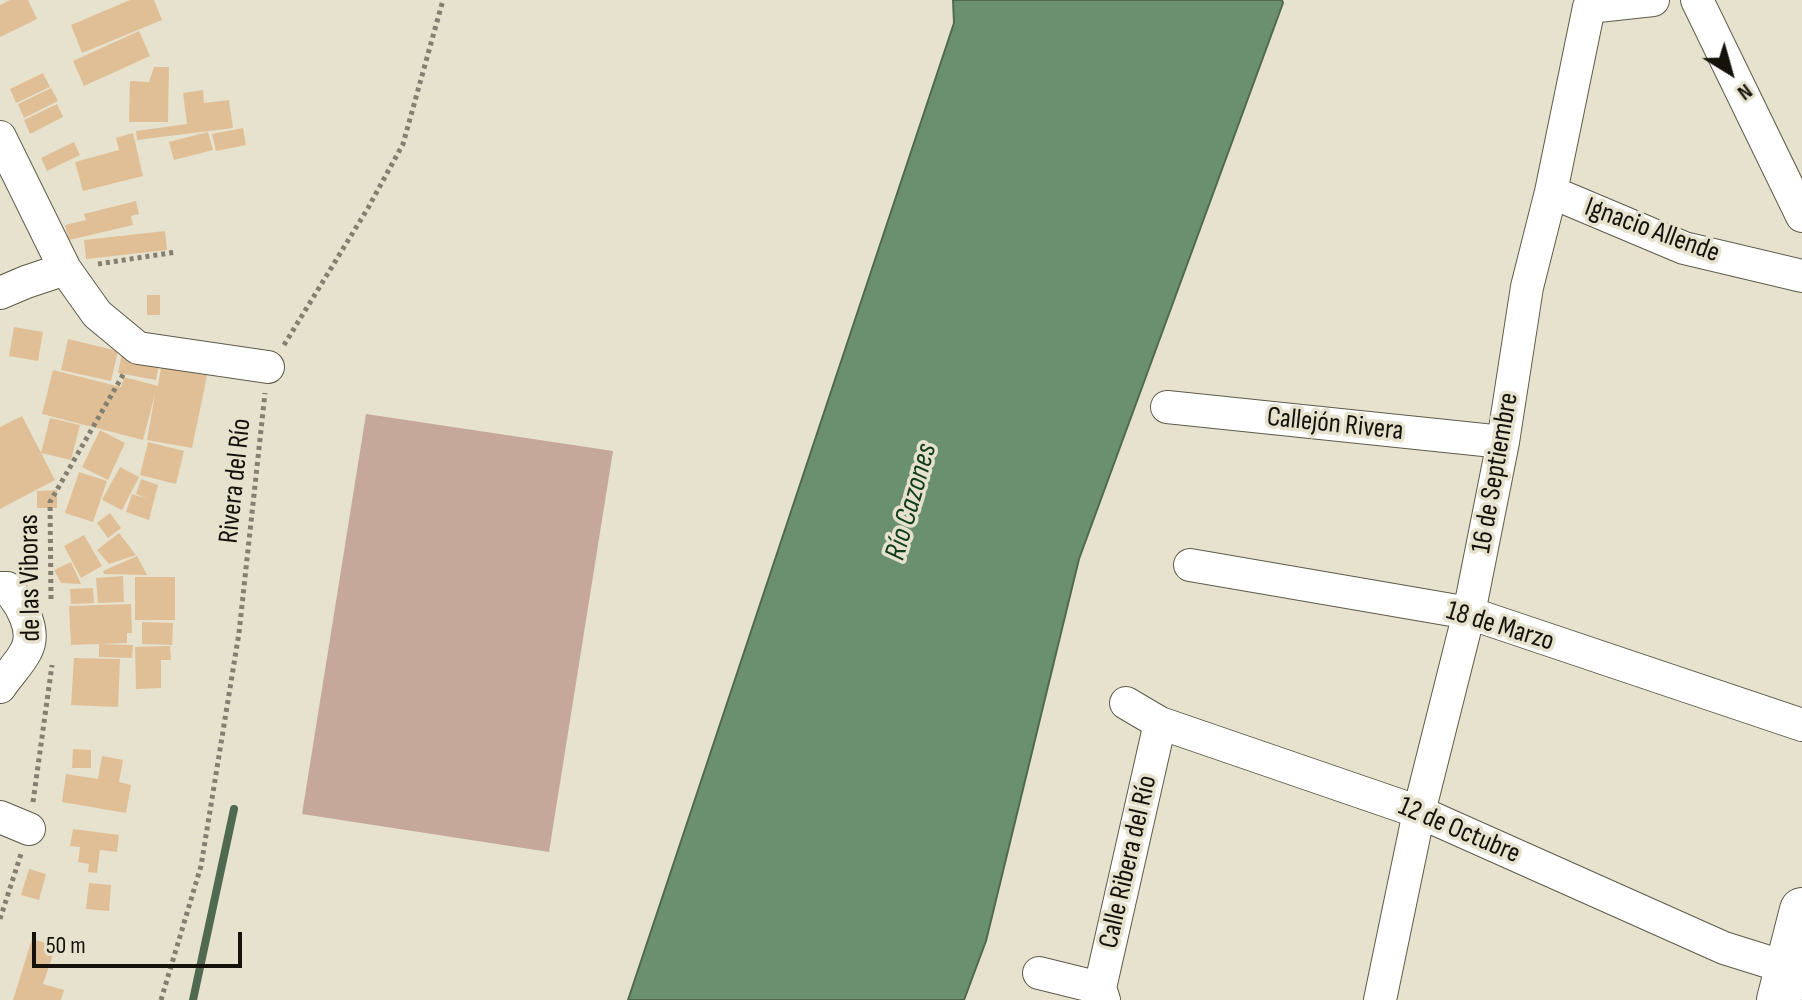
<!DOCTYPE html>
<html>
<head>
<meta charset="utf-8">
<style>
  body { margin:0 }
  #map { position:relative; width:1802px; height:1000px; overflow:hidden; background:#e6e2ce; font-family:"Sofia Sans Condensed",sans-serif }
  canvas { display:block }
  .north { position:absolute; left:1690px; top:32px; width:80px; height:80px; -webkit-text-stroke:6px #e6e2ce; paint-order:stroke; rotate:143deg; font-size:22px; font-weight:700; line-height:32px; text-align:center; color:#14120b }
  .north::after { content:''; display:block; margin:auto; width:28px; height:36px; background:#14120b; clip-path:polygon(50% 0,100% 100%,50% 72%,0 100%) }
  .scale { position:absolute; left:32px; top:932px; width:210px; height:36px; box-sizing:border-box; border:4px solid #14120b; border-top:0; padding-left:10px; font-size:24px; line-height:28px; white-space:nowrap; color:#14120b; -webkit-text-stroke:6px #e6e2ce; paint-order:stroke }
</style>
</head>
<body>
<div id="map">
<canvas width="1802" height="1000"></canvas>
<div class="north">N</div>
<div class="scale">50 m</div>
</div>
<script>
const ctx = document.querySelector('canvas').getContext('2d');
ctx.lineJoin = 'round';
function fill(path, color) {
  ctx.fillStyle = color;
  ctx.fill(path, 'evenodd');
}
function trace(path, color, width, dash) {
  ctx.strokeStyle = color;
  ctx.lineWidth = width;
  ctx.lineCap = dash ? 'butt' : 'round';
  ctx.setLineDash(dash || []);
  ctx.stroke(path);
}
function drawText(font, color, halo, rows, align = 'center') {
  ctx.font = font + ' "Sofia Sans Condensed",sans-serif';
  ctx.lineWidth = 7;
  ctx.setLineDash([]);
  ctx.textBaseline = 'middle';
  ctx.strokeStyle = halo;
  ctx.fillStyle = color;
  for (const [text, x, y, turn = 0] of rows) {
    ctx.save();
    ctx.translate(x, y);
    ctx.rotate((+turn || 0) * Math.PI / 180);
    ctx.textAlign = isNaN(turn) ? turn : align;
    if (halo) ctx.strokeText(text, 0, 0);
    ctx.fillText(text, 0, 0);
    ctx.restore();
  }
}
fill(new Path2D(`
  M 366,414 L 613,451 L 549,852 L 302,814 Z`), '#c5a89a');
const water = new Path2D(`
  M 953,0 L 1282,0 L 1283,3 L 1079,559 L 986,941 L 964,1000 L 628,1000 L 954,23 Z`);
fill(water, '#6a906f');
trace(water, '#506a51', 2);
trace(new Path2D(`
  M 193,1000 L 234,809`), '#506a51', 8);
fill(new Path2D(`
  M 10,0 L 28,0 L 37,19 L 0,37 L 0,5 Z
  M 130,0 L 154,0 L 162,20 L 82,53 L 71,25 Z
  M 139,31 L 150,56 L 84,86 L 73,61 Z
  M 154,67 L 169,67 L 168,122 L 129,122 L 130,81 L 149,82 Z
  M 43,73 L 50,87 L 16,103 L 10,89 Z
  M 51,88 L 58,101 L 24,118 L 18,104 Z
  M 203,90 L 204,103 L 229,100 L 233,128 L 137,140 L 136,131 L 187,124 L 183,93 Z
  M 57,104 L 63,117 L 30,134 L 24,120 Z
  M 243,128 L 246,145 L 216,151 L 212,134 Z
  M 208,132 L 213,150 L 174,160 L 169,142 Z
  M 133,133 L 143,176 L 83,191 L 75,162 L 119,150 L 116,138 Z
  M 74,142 L 80,155 L 47,171 L 41,158 Z
  M 136,201 L 139,214 L 131,216 L 133,225 L 69,240 L 65,225 L 86,220 L 84,214 Z
  M 165,231 L 167,250 L 86,259 L 84,240 Z
  M 147,295 L 160,295 L 160,315 L 147,315 Z
  M 14,327 L 43,332 L 38,361 L 9,356 Z
  M 68,339 L 118,351 L 111,381 L 61,370 Z
  M 123,349 L 161,355 L 156,380 L 118,373 Z
  M 162,362 L 208,371 L 192,448 L 147,440 L 155,394 L 143,440 L 42,414 L 53,370 L 121,387 L 124,377 L 158,386 Z
  M 22,416 L 55,480 L 0,509 L 0,427 Z
  M 50,418 L 80,425 L 71,460 L 41,453 Z
  M 100,430 L 125,443 L 108,480 L 82,467 Z
  M 148,442 L 184,451 L 176,484 L 140,475 Z
  M 120,467 L 139,477 L 122,510 L 102,500 Z
  M 79,472 L 107,481 L 93,522 L 65,513 Z
  M 141,479 L 158,485 L 149,520 L 126,512 L 132,494 L 148,499 L 136,494 Z
  M 57,490 L 57,508 L 37,508 L 37,491 Z
  M 110,513 L 121,528 L 108,538 L 97,523 Z
  M 119,533 L 136,555 L 109,564 L 97,550 Z
  M 84,535 L 102,566 L 81,578 L 64,546 Z
  M 137,556 L 147,575 L 104,574 L 103,571 Z
  M 71,562 L 81,584 L 61,583 L 54,570 Z
  M 123,576 L 124,602 L 98,603 L 96,578 Z
  M 135,577 L 175,577 L 175,620 L 135,620 Z
  M 93,588 L 94,603 L 71,604 L 70,589 Z
  M 131,604 L 132,633 L 127,633 L 127,643 L 71,645 L 69,606 Z
  M 142,622 L 173,623 L 172,645 L 142,644 Z
  M 99,644 L 133,645 L 132,658 L 99,657 Z
  M 170,646 L 171,660 L 161,660 L 161,688 L 136,689 L 135,647 Z
  M 74,658 L 120,659 L 118,707 L 71,705 Z
  M 73,749 L 91,750 L 91,768 L 72,768 Z
  M 102,756 L 123,760 L 119,782 L 131,785 L 126,813 L 62,802 L 66,774 L 98,779 Z
  M 73,829 L 119,835 L 117,852 L 100,850 L 97,873 L 88,872 L 89,864 L 78,862 L 80,847 L 70,846 Z
  M 29,869 L 46,874 L 39,900 L 21,895 Z
  M 89,883 L 111,885 L 109,911 L 86,909 Z
  M 32,939 L 56,946 L 43,984 L 64,990 L 61,1000 L 13,1000 Z`), '#e0bf97');
const street = new Path2D(`
  M 1697,0 L 1802,216
  M 0,137 L 65,269 L 97,314 L 138,348 L 268,367
  M 1551,192 L 1684,248 L 1802,276
  M 0,293 L 26,282 L 65,269
  M 1167,407 L 1503,442
  M 1190,565 L 1469,613 L 1802,725
  M 0,588 L 7,588 C 21,603 37,631 26,651 C 20,663 8,675 0,687
  M 1126,703 L 1160,723 L 1419,812 L 1724,948 L 1788,968
  M 0,817 L 29,829
  M 1039,973 L 1100,988
  M 1104,1000 L 1100,988 L 1160,723
  M 1380,1000 L 1419,812 L 1469,613 L 1503,442 L 1527,287 L 1551,192 L 1589,7 L 1653,0`);
const primary = new Path2D(`
  M 1779,1000 L 1802,910`);
trace(street, '#5e5b49', 34);
trace(primary, '#5e5b49', 46);
trace(new Path2D(`
  M 98,264 L 176,252
  M 284,345 L 368,208 L 403,144 L 443,0
  M 51,599 L 50,502 L 124,373
  M 33,802 L 52,665
  M 0,919 L 21,854
  M 161,1000 L 201,866 L 239,633 L 265,393`), '#838072', 5, [4, 4]);
trace(street, '#fff', 32);
trace(primary, '#fff', 44);
drawText('28px', '#14120b', '#e6e2ce', [
  ["Ignacio Allende",1652,231,20],
  ["Callejón Rivera",1335,425,6],
  ["16 de Septiembre",1496,473,-80],
  ["Rivera del Río",236,481,-84],
  ["de las Viboras",31,578,-91],
  ["18 de Marzo",1500,627,17],
  ["12 de Octubre",1459,831,23],
  ["Calle Ribera del Río",1129,862,-77]
]);
drawText('italic 30px', '#0f3c1a', '#e6e2ce', [
  ["Río Cazones",912,502,-74]
]);
</script>
</body>
</html>
